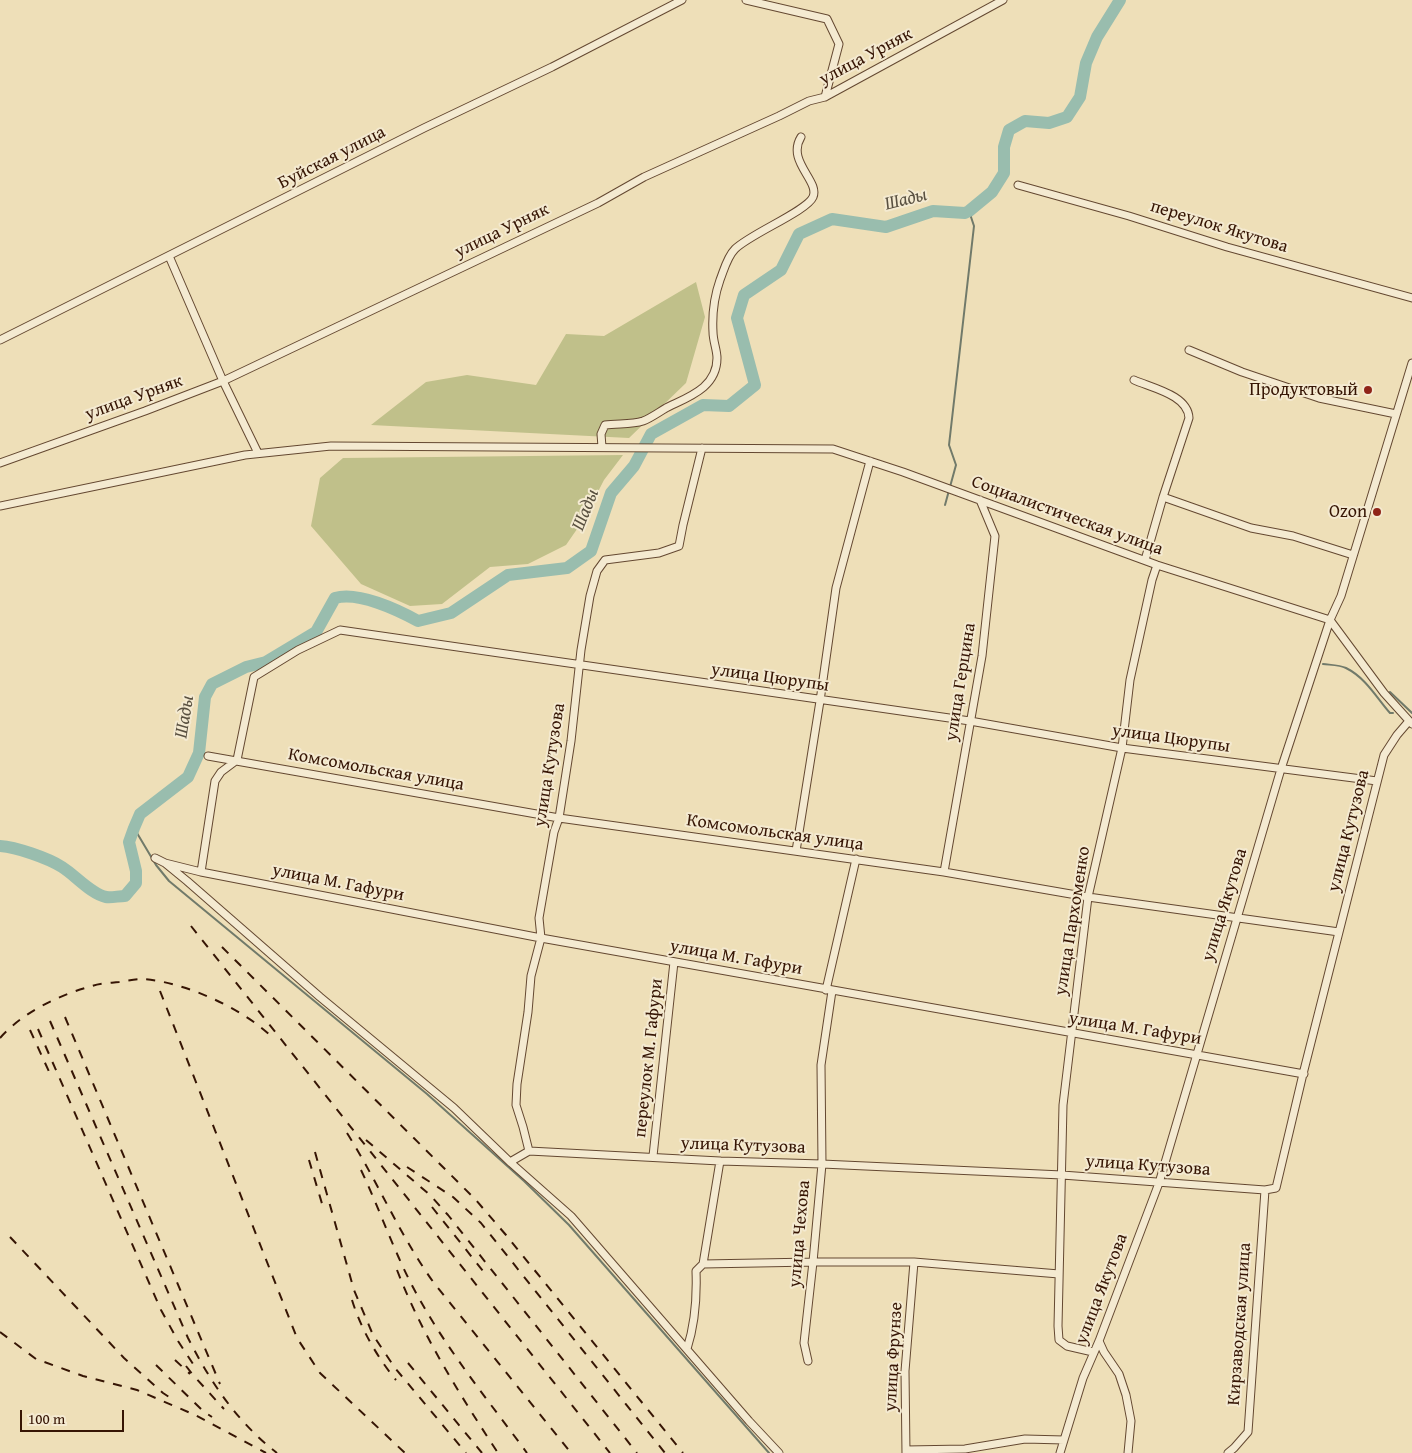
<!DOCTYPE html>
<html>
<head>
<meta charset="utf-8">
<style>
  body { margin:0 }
  #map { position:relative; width:1412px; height:1453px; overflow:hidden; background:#eedfb8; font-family:"Gentium Book Plus",serif }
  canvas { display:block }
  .scale { position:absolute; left:20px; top:1410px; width:104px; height:22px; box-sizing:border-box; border:2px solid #361504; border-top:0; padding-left:6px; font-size:15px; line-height:18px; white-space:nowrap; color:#361504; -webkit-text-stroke:4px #f4ead1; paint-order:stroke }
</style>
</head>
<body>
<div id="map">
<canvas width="1412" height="1453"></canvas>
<div class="scale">100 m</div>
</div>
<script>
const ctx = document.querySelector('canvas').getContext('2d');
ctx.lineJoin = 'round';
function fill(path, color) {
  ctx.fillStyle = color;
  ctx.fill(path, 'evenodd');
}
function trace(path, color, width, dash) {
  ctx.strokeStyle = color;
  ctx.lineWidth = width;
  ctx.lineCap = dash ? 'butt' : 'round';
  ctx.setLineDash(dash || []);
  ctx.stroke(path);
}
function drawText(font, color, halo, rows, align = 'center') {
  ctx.font = font + ' "Gentium Book Plus",serif';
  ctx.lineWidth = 4;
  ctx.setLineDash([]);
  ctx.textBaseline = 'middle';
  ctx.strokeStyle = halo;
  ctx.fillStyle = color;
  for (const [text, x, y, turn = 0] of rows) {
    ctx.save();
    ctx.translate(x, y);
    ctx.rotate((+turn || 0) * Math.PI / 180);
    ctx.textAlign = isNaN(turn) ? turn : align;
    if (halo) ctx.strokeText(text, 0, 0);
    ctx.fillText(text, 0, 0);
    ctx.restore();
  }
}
fill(new Path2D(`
  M 696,282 L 705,317 L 686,383 L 629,438 L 371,425 L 426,382 L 467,375 L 536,385 L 566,334 L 604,336 Z
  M 623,455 L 604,480 L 584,519 L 566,545 L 528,564 L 490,567 L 442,604 L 410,606 L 361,584 L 311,526 L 320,478 L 343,458 Z`), '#c0c08a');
trace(new Path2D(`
  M 945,505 L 956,465 L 949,445 L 974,226 L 969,211
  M 1323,664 C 1331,665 1340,665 1346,668 C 1366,678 1376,697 1390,713 L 1393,713
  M 1390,692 L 1412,713
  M 134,828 L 156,865 L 169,881 L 427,1094 L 524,1181 L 569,1225 L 769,1453`), '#717a6a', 2);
trace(new Path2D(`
  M 0,846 C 16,847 48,858 62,867 C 75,875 91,894 106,897 C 111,898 119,896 125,896 L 136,883 L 136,871 L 129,842 L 134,828 L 140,814 L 188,777 L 199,753 L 205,697 L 212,684 L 246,667 L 266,662 L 316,632 L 335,598 C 358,591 398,610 418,621 L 451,613 L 508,575 L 567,568 L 591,551 L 611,493 L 634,466 L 651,434 L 703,405 L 729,406 L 755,385 L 737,318 L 744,295 L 781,270 L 799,234 L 832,219 L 886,227 L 933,211 L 965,213 L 969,211 L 992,192 L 1004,173 L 1004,147 L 1009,130 L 1025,121 L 1049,123 L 1067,117 L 1080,97 L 1086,63 L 1097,37 L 1120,0`), '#99bdae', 12);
const minor = new Path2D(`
  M 746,0 L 827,19 L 839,44 L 825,97
  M 1018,185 L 1129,216 L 1227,247 L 1412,298
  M 169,256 L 223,381 L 258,453
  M 0,340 L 424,128 L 552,67 L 682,0
  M 1189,350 L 1242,372 L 1319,398 L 1396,414
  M 1134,380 C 1152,388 1188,395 1189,418 L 1163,497 L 1145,560
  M 602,447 L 601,434 L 605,425 C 617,423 631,425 643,421 C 651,418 659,412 666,408 C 688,397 717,388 717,358 C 717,350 713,341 713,332 C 712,314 714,297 720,280 C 724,270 727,257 735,249 C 750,234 807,211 813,197 C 820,181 786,161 801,137
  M 0,463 L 145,411 L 223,381 L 598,203 L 644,177 L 779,116 L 809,101 L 825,97 L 1003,0
  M 1163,497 L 1251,528 L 1293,536 L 1353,555
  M 0,506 L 245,455 L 331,446 L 833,449 L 903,472 L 1157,565 L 1330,620 L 1384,693 L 1412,724
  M 208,756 L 559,818 L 944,872 L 1088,897 L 1339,932
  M 796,851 L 820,701 L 836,588 L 870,461
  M 155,858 L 165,863 L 187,881 L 320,997 L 454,1108 L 510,1162 L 571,1216 L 749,1421 L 779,1453
  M 165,863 L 201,872 L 541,938 L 1304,1074
  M 201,872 L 215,781 L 221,772 L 237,760 L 254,677 L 298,650 L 340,630 L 970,721 L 1122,748 L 1377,781
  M 944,872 L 982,656 L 995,536 L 980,500
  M 826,990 L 856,859
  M 529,1151 L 523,1127 L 516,1105 L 517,1084 L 528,1012 L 531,976 L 541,938 L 539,918 L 554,832 L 559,818 L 571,741 L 581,650 L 590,596 L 597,571 L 605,560 L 659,553 L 679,546 L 683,525 L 702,448
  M 653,1156 L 674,962
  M 510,1162 L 529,1151 L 720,1161 L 822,1164 L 1062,1175 L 1265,1190 L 1276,1188 L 1303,1074 L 1384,755 L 1397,735 L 1409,721
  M 703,1264 L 813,1262 L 914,1262 L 1059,1274
  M 1099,1341 L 1104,1352 L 1119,1374 L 1126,1395 L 1131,1421 L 1128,1453
  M 687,1349 C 695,1324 697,1297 696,1271 L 703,1264 L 720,1161
  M 1093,1352 L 1067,1346 L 1059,1340 L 1058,1326 L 1063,1105 L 1088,897 L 1122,748 L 1130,680 L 1152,580 L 1157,565
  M 808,1361 L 804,1343 L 813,1262 L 822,1164 L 821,1065 L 832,991
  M 906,1450 L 965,1449 L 1025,1439 L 1064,1440
  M 906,1453 L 905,1371 L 914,1262
  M 1060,1453 L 1083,1378 L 1099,1341 L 1159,1183 L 1281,769 L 1330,620 L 1341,596 L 1412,363
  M 1228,1453 L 1234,1448 L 1248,1432 L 1265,1190`);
trace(minor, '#644831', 9);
trace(minor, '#f4ead1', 7);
trace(new Path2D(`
  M 191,926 L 610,1453
  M 222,947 L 475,1199 L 506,1235 L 683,1453
  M 160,991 L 297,1338 L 320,1373 L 405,1453
  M 65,1017 L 220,1384
  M 50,1021 L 188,1338 C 211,1383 237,1422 277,1453
  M 38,1029 L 161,1310 L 178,1341 L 197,1370
  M 30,1030 L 51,1076
  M 0,1038 C 23,1012 59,995 92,986 C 100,983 110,983 119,982 C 126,981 134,979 141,979 C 183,981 242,1008 272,1037
  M 347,1133 C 378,1182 400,1236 434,1283 L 571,1453
  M 366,1140 L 430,1195 L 448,1215 L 637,1453
  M 315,1152 L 354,1290 L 373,1335 L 395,1368 L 466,1453
  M 309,1160 L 323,1207
  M 407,1167 L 453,1197 L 481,1223 L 665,1453
  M 361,1170 C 380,1210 394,1252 415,1291 C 446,1349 488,1400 527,1453
  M 432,1207 L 483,1271
  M 10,1237 L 124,1358 L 163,1393 L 175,1401
  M 397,1270 C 422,1335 460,1395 498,1453
  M 352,1300 C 361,1329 377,1357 396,1380
  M 0,1332 L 36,1359 L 83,1376 L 137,1390 L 195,1415 L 266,1453
  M 175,1360 L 190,1374
  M 408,1363 L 482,1453
  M 156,1365 L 203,1411 L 212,1417
  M 186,1366 L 193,1375 L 224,1409`), '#361504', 2, [9, 9]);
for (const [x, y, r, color] of [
  [1368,390,5,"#8f2418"],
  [1377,512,5,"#8f2418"]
]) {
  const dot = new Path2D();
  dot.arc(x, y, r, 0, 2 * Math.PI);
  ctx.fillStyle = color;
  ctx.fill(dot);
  trace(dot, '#f4ead1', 2);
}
drawText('18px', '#361504', '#f4ead1', [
  ["улица Урняк",866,57,-28],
  ["Буйская улица",332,158,-27],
  ["переулок Якутова",1219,227,17],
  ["улица Урняк",502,231,-26],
  ["улица Урняк",134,398,-20],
  ["Социалистическая улица",1067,516,20],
  ["улица Цюрупы",770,678,8],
  ["улица Герцина",961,682,-81],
  ["улица Цюрупы",1171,739,8],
  ["улица Кутузова",550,765,-81],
  ["Комсомольская улица",376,770,10],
  ["улица Кутузова",1349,831,-76],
  ["Комсомольская улица",775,833,8],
  ["улица М. Гафури",338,883,11],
  ["улица Якутова",1225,905,-73],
  ["улица Пархоменко",1073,921,-81],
  ["улица М. Гафури",736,958,10],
  ["улица М. Гафури",1135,1029,9],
  ["переулок М. Гафури",649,1058,-84],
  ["улица Кутузова",743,1146,2],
  ["улица Кутузова",1148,1166,4],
  ["улица Чехова",800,1234,-85],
  ["улица Якутова",1102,1289,-69],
  ["Кирзаводская улица",1240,1324,-86],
  ["улица Фрунзе",894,1357,-87]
]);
drawText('18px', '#361504', '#f4ead1', [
  ["Продуктовый",1358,390],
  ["Ozon",1367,512]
], 'right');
drawText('italic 19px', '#595040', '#f4ead1', [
  ["Шады",906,200,-14],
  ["Шады",586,510,-68],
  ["Шады",185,717,-81]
]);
</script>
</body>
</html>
